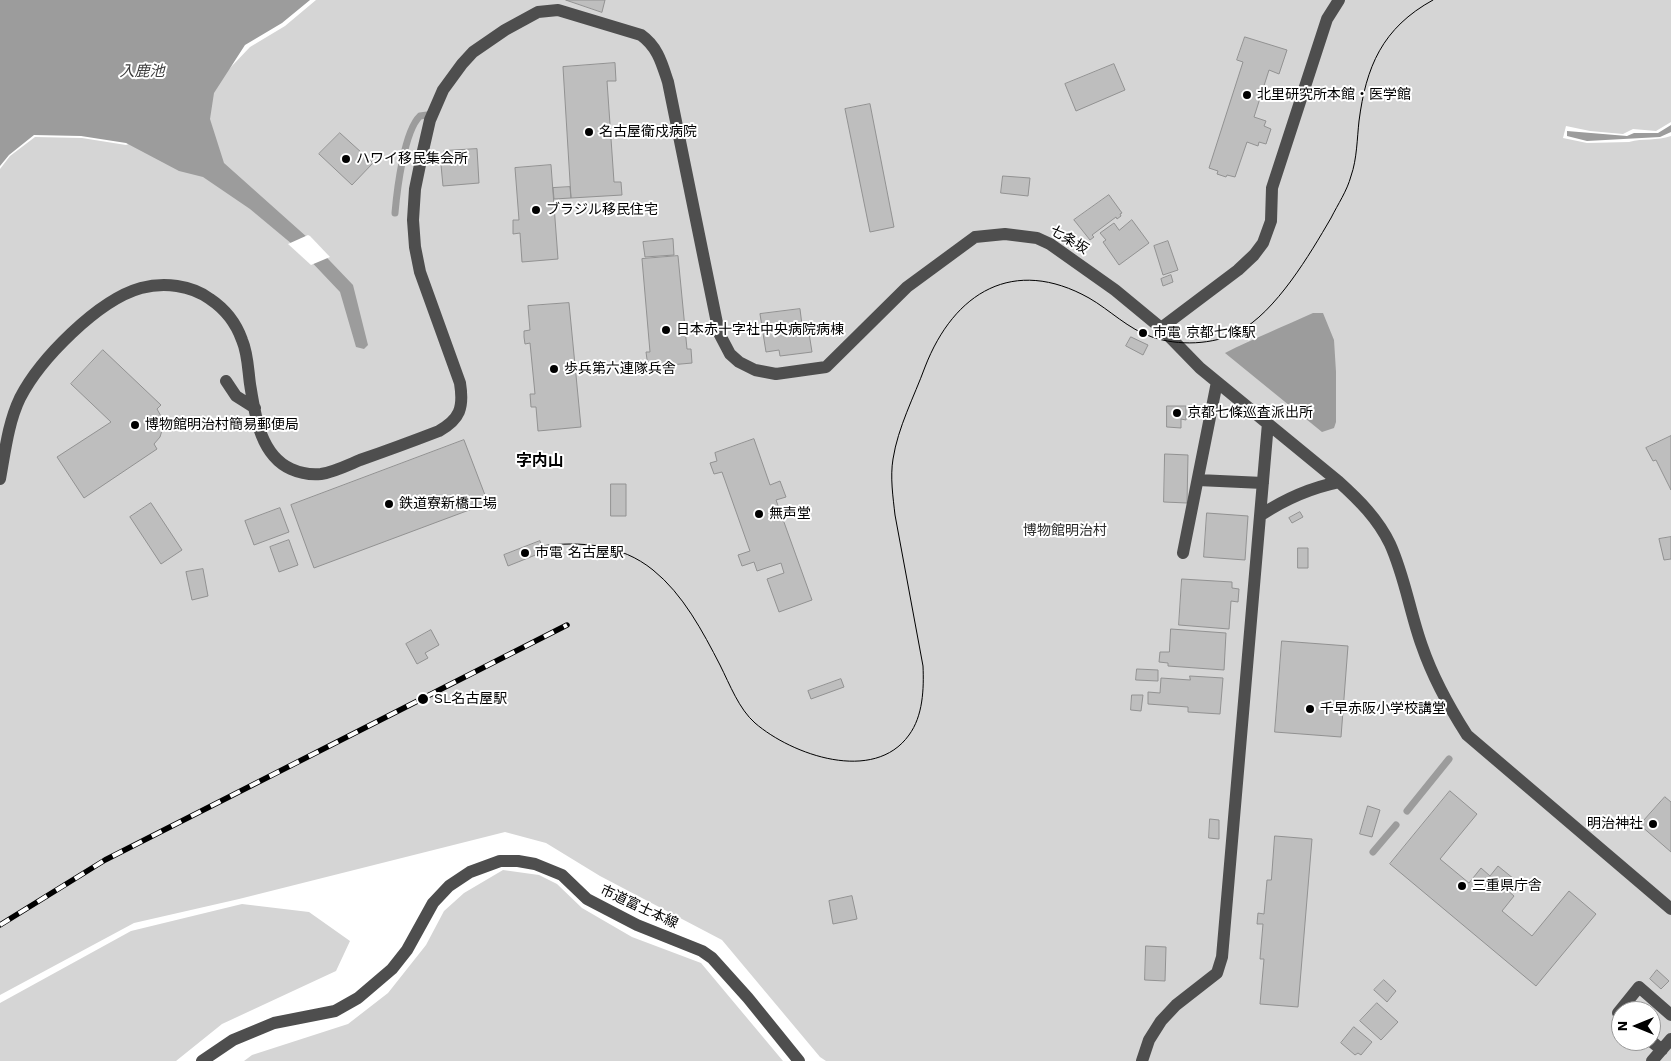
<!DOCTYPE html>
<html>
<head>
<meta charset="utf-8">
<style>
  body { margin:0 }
  #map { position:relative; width:1671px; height:1061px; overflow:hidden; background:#fff; font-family:"Work Sans",sans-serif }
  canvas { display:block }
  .north { position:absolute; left:1611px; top:1001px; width:50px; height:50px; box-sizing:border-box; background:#fff; border:1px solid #999; border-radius:50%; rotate:270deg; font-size:14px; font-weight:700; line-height:20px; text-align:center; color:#000 }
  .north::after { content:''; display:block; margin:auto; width:18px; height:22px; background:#000; clip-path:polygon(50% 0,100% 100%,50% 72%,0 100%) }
</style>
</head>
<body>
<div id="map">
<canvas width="1671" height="1061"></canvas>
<div class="north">N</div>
</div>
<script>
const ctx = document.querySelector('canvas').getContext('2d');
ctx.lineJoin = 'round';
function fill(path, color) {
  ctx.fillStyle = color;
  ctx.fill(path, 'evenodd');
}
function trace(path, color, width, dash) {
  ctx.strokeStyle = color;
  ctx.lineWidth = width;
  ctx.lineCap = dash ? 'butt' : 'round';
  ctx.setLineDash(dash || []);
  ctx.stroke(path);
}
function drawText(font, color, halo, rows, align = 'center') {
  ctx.font = font + ' "Work Sans","Noto Sans JP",sans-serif';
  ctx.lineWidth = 4;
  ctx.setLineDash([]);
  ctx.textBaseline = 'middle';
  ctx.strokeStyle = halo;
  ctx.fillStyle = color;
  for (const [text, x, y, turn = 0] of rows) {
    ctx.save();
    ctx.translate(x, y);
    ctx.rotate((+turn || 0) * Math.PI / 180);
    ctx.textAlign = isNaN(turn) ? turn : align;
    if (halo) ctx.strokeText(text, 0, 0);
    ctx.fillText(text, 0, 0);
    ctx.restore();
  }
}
fill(new Path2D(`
  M 316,0 L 1671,0 L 1671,122 L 1656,131 L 1633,129 L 1623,134 L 1590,131 L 1566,126 L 1563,138 L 1587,143 L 1629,142 C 1643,138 1657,141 1671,136 L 1671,1061 L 826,1061 L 820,1057 L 722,940 L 600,876 L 546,843 L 505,832 L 239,899 L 134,923 L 0,995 L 0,169 L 10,156 L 35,137 L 82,138 L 126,145 L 180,126 L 192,108 L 250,47 L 285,26 ZM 1621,1011 L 1651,1011 L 1651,1041 L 1621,1041 Z
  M 503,870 L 539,875 L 557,884 L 582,908 L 632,937 L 701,963 L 783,1061 L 244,1061 L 252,1055 L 348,1024 L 388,993 L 426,945 L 444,911 L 464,893 Z
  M 242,904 L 309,912 L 350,941 L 336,971 L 222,1024 L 176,1061 L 0,1061 L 0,1003 L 131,931 Z`), '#d5d5d5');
fill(new Path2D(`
  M 0,0 L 310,0 L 282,23 L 245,45 L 214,93 L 210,119 L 224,163 L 308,238 L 353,285 L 368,345 L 364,349 L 356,347 L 340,292 L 304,254 L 250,209 L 203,177 L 179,171 L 126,143 L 81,136 L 34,135 L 9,155 L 0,166 Z
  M 1671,125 L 1671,132 L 1660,137 L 1587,141 L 1567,136 L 1567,131 L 1627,136 L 1634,133 L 1658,133 Z
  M 1313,313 L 1323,313 L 1334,340 L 1336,372 L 1336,422 L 1334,428 L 1322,432 L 1225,353 C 1254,338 1283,327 1313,313 Z`), '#9c9c9c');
fill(new Path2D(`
  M 308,235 L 310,236 L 330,257 L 311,265 L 288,244 Z`), '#fff');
trace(new Path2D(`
  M 395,213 C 397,190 404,131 420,116 L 427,115
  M 1407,811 L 1449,759
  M 1373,852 L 1396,825`), '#9c9c9c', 7);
const building = new Path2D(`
  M 566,0 L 605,0 L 602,12 Z
  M 1245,37 L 1287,50 L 1279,74 L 1269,70 L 1254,117 L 1266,121 L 1264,126 L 1271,129 L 1266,144 L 1259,142 L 1258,146 L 1247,142 L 1235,177 L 1227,175 L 1226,177 L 1217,174 L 1218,171 L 1209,168 L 1243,62 L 1237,60 Z
  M 615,63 L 616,81 L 607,81 L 614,182 L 621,182 L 622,195 L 571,198 L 563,67 Z
  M 1114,64 L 1125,90 L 1076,111 L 1065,84 Z
  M 870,104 L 894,227 L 870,232 L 845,109 Z
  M 340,133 L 373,163 L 352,185 L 319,154 Z
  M 477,149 L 479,183 L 443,186 L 441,165 L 445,164 L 444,151 Z
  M 551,165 L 558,259 L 522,262 L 520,233 L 513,234 L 513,220 L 519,220 L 515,168 Z
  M 1003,176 L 1030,178 L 1028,196 L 1001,193 Z
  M 570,187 L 571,198 L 554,199 L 553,188 Z
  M 1109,195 L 1122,213 L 1120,214 L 1121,216 L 1117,219 L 1116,217 L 1092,235 L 1094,237 L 1090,240 L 1074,220 Z
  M 1132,220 L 1149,243 L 1119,265 L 1103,242 L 1106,240 L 1100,233 L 1114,223 L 1119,230 Z
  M 673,239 L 674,255 L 645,257 L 643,242 Z
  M 1168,241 L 1178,270 L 1163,275 L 1154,246 Z
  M 678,256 L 687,349 L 691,349 L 692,363 L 648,367 L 646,352 L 650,352 L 642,259 Z
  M 1171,275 L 1173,282 L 1163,286 L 1161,279 Z
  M 569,303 L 581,427 L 538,431 L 536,407 L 531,407 L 530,394 L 535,394 L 530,343 L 525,344 L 524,337 L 524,331 L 530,330 L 528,306 Z
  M 800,309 L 803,333 L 809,333 L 812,352 L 780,356 L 779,350 L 766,352 L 760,314 Z
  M 1131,337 L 1148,345 L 1143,355 L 1126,346 Z
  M 103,350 L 161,405 L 157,409 L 162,418 L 163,427 L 160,437 L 154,444 L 157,449 L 84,498 L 57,457 L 111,422 L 71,384 Z
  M 1167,406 L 1186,406 L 1186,420 L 1181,419 L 1181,428 L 1167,427 Z
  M 1671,436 L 1671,490 L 1656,460 L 1653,461 L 1646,448 Z
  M 754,439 L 770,485 L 780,481 L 786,497 L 776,500 L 812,600 L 779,612 L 767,579 L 784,573 L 781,563 L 757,571 L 754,562 L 742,566 L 738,555 L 750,551 L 722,472 L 714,474 L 710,463 L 717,461 L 715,453 Z
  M 464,440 L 488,503 L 314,568 L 291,505 Z
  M 1165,454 L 1188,455 L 1187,503 L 1164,502 Z
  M 611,484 L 626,484 L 626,516 L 611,516 Z
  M 151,503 L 182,550 L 161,564 L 130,517 Z
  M 280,508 L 289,532 L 254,545 L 245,521 Z
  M 1300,512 L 1303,517 L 1292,523 L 1289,518 Z
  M 1207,513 L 1248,516 L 1245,560 L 1204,557 Z
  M 1671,537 L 1671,559 L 1664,560 L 1659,539 Z
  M 289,540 L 298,565 L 279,572 L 270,547 Z
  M 540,541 L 543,552 L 508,566 L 504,555 Z
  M 1298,548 L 1308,548 L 1308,568 L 1298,568 Z
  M 203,569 L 208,596 L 192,600 L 186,572 Z
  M 1182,579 L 1232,582 L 1232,588 L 1239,589 L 1238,602 L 1231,601 L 1229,629 L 1179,625 Z
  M 1171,629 L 1226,633 L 1224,670 L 1168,666 L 1168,663 L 1159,662 L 1160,652 L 1169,652 Z
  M 431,630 L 439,645 L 425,653 L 428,658 L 417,664 L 406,644 Z
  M 1282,641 L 1348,646 L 1341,737 L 1275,732 Z
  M 1137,669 L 1158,670 L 1158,681 L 1136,680 Z
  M 1190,676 L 1223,678 L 1220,714 L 1188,712 L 1188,707 L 1148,704 L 1148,692 L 1160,693 L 1161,678 L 1190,680 Z
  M 841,679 L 844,687 L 811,699 L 808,691 Z
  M 1132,695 L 1143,695 L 1141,711 L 1131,710 Z
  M 1450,791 L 1477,814 L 1440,859 L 1469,883 L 1481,868 L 1490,876 L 1498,866 L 1514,879 L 1506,889 L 1514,896 L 1502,911 L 1532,936 L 1569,891 L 1596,914 L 1536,986 L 1390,864 Z
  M 1665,797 L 1671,802 L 1671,852 L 1640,825 Z
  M 1368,806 L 1380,810 L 1372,837 L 1360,834 Z
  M 1210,819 L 1219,820 L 1219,839 L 1209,838 Z
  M 1275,836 L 1312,839 L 1298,1007 L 1260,1004 L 1264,959 L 1260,959 L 1263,924 L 1257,924 L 1258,913 L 1264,914 L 1267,880 L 1271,880 Z
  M 852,896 L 857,919 L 833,924 L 829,901 Z
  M 1146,946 L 1166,947 L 1165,981 L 1145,980 Z
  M 1657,970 L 1669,981 L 1661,989 L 1650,979 Z
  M 1384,980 L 1396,991 L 1387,1002 L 1374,990 Z
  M 1377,1003 L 1398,1022 L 1381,1040 L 1360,1021 Z
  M 1354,1027 L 1372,1042 L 1361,1055 L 1358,1053 L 1355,1055 L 1341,1043 Z`);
fill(building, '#bebebe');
trace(building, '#929292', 1);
trace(new Path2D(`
  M 1161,328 L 1238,270 L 1254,255 L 1263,243 L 1271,221 L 1272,188 L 1327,19 L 1339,0
  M 226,381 L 236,396 L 255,408
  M 0,479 C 5,452 8,423 20,398 C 40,359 98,300 141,288 C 164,282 191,285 210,299 C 225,309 236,323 242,340 C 248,354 248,370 250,384 C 255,415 260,455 291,469 C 300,473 311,475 321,474 C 334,472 348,465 360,460 C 386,451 413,441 439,431 C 460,419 464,408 460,383 L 420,272 L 415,247 L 413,220 L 415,189 L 422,155 L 430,120 L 443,90 L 462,64 L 473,52 L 505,30 L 538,12 L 558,10 L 641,35 C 658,47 662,64 668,82 L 719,333 L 730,354 L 739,362 L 755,370 L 776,374 L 826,367 L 907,287 L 975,237 L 1005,234 L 1037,238 L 1050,244 L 1115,290 L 1161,328 L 1200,368 L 1339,482 C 1359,500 1378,519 1390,544 C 1405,577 1410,613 1422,646 C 1433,678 1449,707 1467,735 L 1671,909
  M 1198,480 L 1263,483
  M 1261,515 C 1285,499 1310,488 1339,482
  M 1183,553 L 1217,382
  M 1621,1016 L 1618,1013 L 1639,987 L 1671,1015
  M 1651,1041 L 1662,1050
  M 202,1061 L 233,1040 L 274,1023 L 335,1011 L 358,998 L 392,969 L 407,950 L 433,903 L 449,886 L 470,872 L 500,861 L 518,861 L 535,864 L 562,875 L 587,899 L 637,925 L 702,951 L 712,958 L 748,998 L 799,1061
  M 1142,1061 L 1149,1040 L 1161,1021 L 1176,1005 L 1217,973 L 1222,957 L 1268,423
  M 1652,1061 L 1671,1039`), '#4e4e4e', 12);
trace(new Path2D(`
  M 541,546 C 581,541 621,544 653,570 C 683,594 703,632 720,665 C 730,685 739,709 755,723 C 792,755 874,784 909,735 C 923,716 924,689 923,666 L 895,515 C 893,497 890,477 893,459 C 898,427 914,397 925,367 C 954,292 1014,256 1089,298 C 1110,310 1128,329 1152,337 C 1178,346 1213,345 1238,332 C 1276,312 1310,254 1331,218 C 1338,204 1347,191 1351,176 C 1357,159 1357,139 1359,121 C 1366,67 1382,28 1433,0`), '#000', 1);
const rail = new Path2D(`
  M 0,925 L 105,860 L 567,625`);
trace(rail, '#000', 5.5);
trace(rail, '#fff', 4, [11]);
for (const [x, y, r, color] of [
  [1247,95,5,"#000"],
  [589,132,5,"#000"],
  [346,159,5,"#000"],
  [536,210,5,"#000"],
  [666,330,5,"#000"],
  [1143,333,5,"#000"],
  [554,369,5,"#000"],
  [1177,413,5,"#000"],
  [135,425,5,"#000"],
  [389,504,5,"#000"],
  [759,514,5,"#000"],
  [525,553,5,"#000"],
  [423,699,6,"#000"],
  [1310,709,5,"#000"],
  [1653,824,5,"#000"],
  [1462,886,5,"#000"]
]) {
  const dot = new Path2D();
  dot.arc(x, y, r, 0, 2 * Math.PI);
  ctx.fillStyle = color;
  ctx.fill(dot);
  trace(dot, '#fff', 2);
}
drawText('14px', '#000', '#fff', [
  ["北里研究所本館・医学館",1257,95],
  ["名古屋衛戍病院",599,132],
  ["ハワイ移民集会所",356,159],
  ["ブラジル移民住宅",546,210],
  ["日本赤十字社中央病院病棟",676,330],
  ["市電 京都七條駅",1153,333],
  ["歩兵第六連隊兵舎",564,369],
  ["京都七條巡査派出所",1187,413],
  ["博物館明治村簡易郵便局",145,425],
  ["鉄道寮新橋工場",399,504],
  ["無声堂",769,514],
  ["市電 名古屋駅",535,553],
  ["SL名古屋駅",434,699],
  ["千早赤阪小学校講堂",1320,709],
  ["明治神社",1643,824,"right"],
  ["三重県庁舎",1472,886]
], 'left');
drawText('14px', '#000', '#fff', [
  ["七条坂",1069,240,31],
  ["市道富士本線",639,907,25]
]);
drawText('14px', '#2c2c2c', '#fff', [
  ["博物館明治村",1065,531]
]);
drawText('italic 15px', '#3d3d3d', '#fff', [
  ["入鹿池",142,72]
]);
drawText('bold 16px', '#000', '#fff', [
  ["字内山",540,461]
]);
</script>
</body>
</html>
